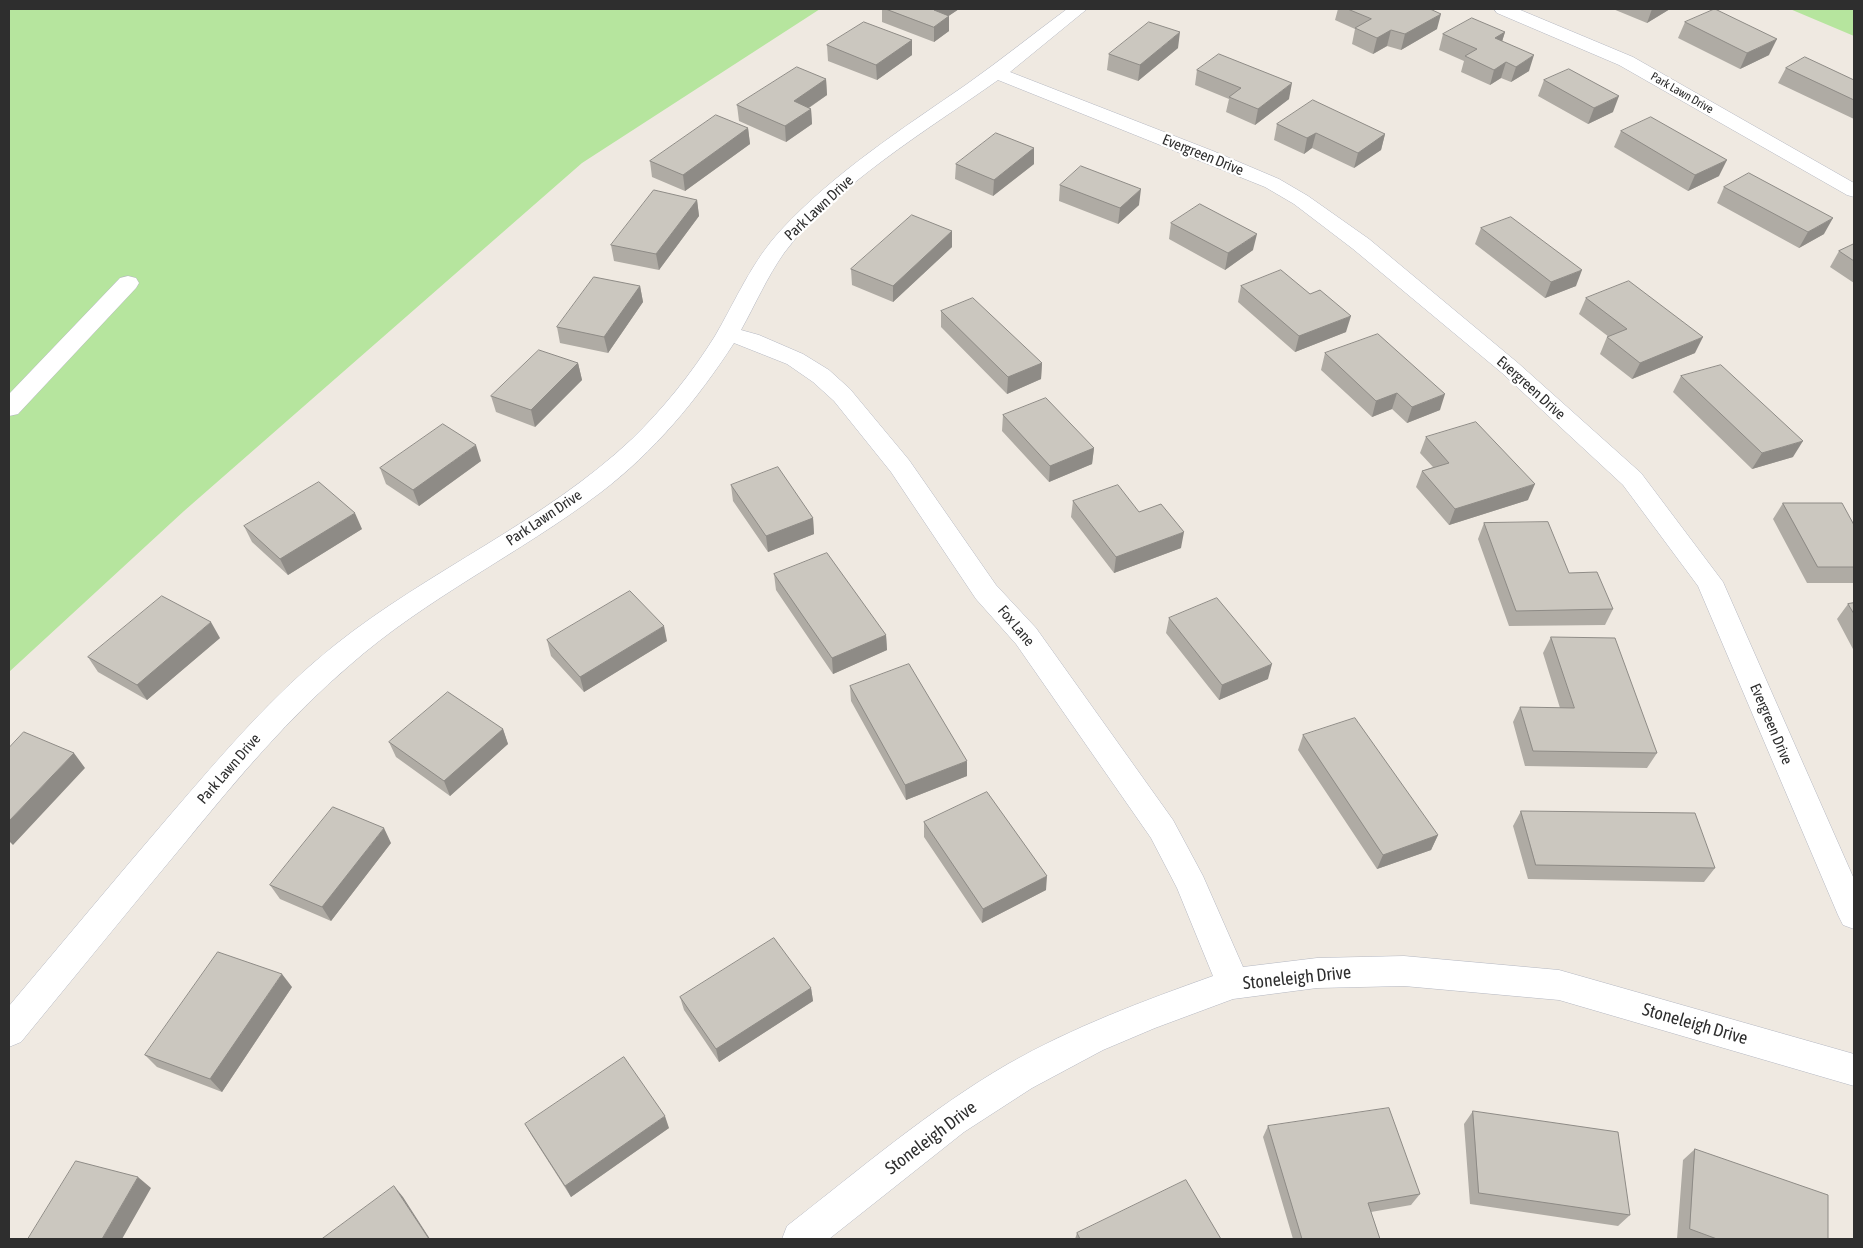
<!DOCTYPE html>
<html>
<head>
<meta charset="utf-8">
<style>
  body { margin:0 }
  #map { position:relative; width:1863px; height:1248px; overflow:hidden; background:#efe9e1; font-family:"Asap Condensed",sans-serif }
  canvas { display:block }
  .frame { position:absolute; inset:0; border:10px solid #2e2e2e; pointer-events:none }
</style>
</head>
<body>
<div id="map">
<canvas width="1863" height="1248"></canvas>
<div class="frame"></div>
</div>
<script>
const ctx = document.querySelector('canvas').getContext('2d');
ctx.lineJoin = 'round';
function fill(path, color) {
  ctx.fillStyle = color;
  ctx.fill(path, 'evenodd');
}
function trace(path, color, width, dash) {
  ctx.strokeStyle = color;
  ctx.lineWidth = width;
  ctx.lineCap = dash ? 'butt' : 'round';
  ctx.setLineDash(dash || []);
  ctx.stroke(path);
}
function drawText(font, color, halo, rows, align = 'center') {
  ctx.font = font + ' "Asap Condensed",sans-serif';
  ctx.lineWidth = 4.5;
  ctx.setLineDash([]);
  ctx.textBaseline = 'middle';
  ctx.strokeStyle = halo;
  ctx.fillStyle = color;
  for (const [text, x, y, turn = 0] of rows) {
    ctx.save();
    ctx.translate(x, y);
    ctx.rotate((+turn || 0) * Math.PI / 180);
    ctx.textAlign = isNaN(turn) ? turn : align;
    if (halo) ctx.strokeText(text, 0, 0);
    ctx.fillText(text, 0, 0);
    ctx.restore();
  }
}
fill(new Path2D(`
  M 9,9 L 820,9 L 582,163 L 184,511 L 9,672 Z
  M 1790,9 L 1854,9 L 1854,36 Z`), '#b6e59e');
const minor = new Path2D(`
  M 1067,9 L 1087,9 L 1010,72 L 1213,151 L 1279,179 L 1308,196 L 1369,239 L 1518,363 L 1641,473 L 1723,582 L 1854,879 L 1854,929 L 1843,925 L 1838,915 L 1698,586 L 1623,485 L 1502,373 L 1353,249 L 1294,204 L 1265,187 L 998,80 C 929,129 834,186 784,253 C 767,277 755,305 741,330 L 759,335 L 803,354 L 829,370 L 850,389 L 909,460 L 996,585 L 1036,628 L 1173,820 L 1203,876 L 1243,967 L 1317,958 L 1404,956 L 1559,970 L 1854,1054 L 1854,1086 L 1559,1000 L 1404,986 L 1317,988 L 1233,999 L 1155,1028 L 1103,1050 L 1032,1088 L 964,1132 L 829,1239 L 782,1239 L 787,1226 C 859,1170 929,1110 1008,1064 C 1073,1027 1143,1001 1213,976 L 1177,888 L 1151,838 L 1016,644 L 976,599 L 891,472 L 834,401 L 813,382 L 787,364 L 734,343 C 697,400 654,452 600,493 C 519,554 426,598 350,665 C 289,717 238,778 188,839 C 132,906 77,974 21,1042 L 9,1047 L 9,1006 C 63,942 116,878 171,814 C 222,755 273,694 335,645 C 429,570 544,522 632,439 C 663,409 692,373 715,336 C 736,300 752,261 781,230 C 835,172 902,129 967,84 C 1001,60 1033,34 1067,9 Z
  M 1494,9 L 1518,9 L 1633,57 L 1854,183 L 1854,197 L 1847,195 L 1619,65 L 1497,13 Z
  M 128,276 L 136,278 L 139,283 L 136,288 L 18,414 L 9,416 L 9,394 L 120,278 Z`);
trace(minor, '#b4b7c1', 1);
fill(minor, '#fff');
fill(new Path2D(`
  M 882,9 L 959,9 L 948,16 L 949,31 L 934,42 L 882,22 Z
  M 1338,9 L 1430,9 L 1437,29 L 1401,50 L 1387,46 L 1373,54 L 1352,44 L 1355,29 L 1335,20 Z
  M 1613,9 L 1670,9 L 1647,23 Z
  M 1685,22 L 1769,55 L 1740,69 L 1678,38 Z
  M 1505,32 L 1502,41 L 1529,71 L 1511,82 L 1501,78 L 1490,85 L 1461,72 L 1464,61 L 1439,50 L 1443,34 Z
  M 912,40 L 912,55 L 877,80 L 828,61 L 827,45 Z
  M 1178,48 L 1138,81 L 1107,70 L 1109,54 Z
  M 1786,68 L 1854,80 L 1854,119 L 1778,83 Z
  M 1197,70 L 1289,99 L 1255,125 L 1226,112 L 1229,99 L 1195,85 Z
  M 826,79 L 827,95 L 809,108 L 811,109 L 812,124 L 786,142 L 739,121 L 737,105 Z
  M 1544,80 L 1613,112 L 1588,124 L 1538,96 Z
  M 1277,124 L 1385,134 L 1381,150 L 1354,168 L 1312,148 L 1304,154 L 1274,140 Z
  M 748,128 L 750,144 L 685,191 L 652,177 L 650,161 Z
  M 1621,131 L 1719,176 L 1688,191 L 1614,147 Z
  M 1034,148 L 1034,164 L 993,196 L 955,179 L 956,164 Z
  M 1060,185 L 1139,205 L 1118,224 L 1059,201 Z
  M 1724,187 L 1824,234 L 1799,248 L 1717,203 Z
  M 697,200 L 699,216 L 659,270 L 614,261 L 611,245 Z
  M 1171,223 L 1253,250 L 1225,270 L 1169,239 Z
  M 1481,228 L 1576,286 L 1545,298 L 1475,244 Z
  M 952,231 L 952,247 L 893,302 L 852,285 L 851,269 Z
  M 1854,244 L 1854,283 L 1830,267 L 1839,251 Z
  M 640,286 L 643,302 L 608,353 L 560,343 L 557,327 Z
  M 1241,286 L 1310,294 L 1346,332 L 1295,352 L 1238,302 Z
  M 1586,298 L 1695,353 L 1632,379 L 1600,354 L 1607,337 L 1609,337 L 1579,314 Z
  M 941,311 L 1042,363 L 1041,379 L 1007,394 L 941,327 Z
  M 1325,353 L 1440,410 L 1407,423 L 1392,409 L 1372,417 L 1321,370 Z
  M 578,363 L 582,380 L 535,427 L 496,412 L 491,396 Z
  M 1681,376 L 1793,457 L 1752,469 L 1673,392 Z
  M 1003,415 L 1094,448 L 1092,464 L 1049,482 L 1002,431 Z
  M 1426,437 L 1528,500 L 1449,525 L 1416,487 L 1422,471 L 1433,467 L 1420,453 Z
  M 481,461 L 419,506 L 386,484 L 380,468 Z
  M 731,485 L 813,518 L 814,534 L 768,552 L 733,501 Z
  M 1073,501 L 1139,512 L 1181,548 L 1114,573 L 1071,517 Z
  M 1783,503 L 1854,525 L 1854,583 L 1807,583 L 1773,519 Z
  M 1484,523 L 1569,573 L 1613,609 L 1605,625 L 1509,626 L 1478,539 Z
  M 244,526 L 362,529 L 288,575 L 252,542 Z
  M 774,574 L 886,635 L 887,650 L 833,674 L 776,590 Z
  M 1854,603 L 1854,651 L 1837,619 L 1848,604 Z
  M 1169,618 L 1268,679 L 1219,700 L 1166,633 Z
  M 1551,637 L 1657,753 L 1647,768 L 1525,766 L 1513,722 L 1520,707 L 1560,708 L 1543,653 Z
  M 220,638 L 147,700 L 98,672 L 88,657 Z
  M 547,640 L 667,641 L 584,692 L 551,656 Z
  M 850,686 L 967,776 L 906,800 L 851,701 Z
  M 503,729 L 508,744 L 450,796 L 396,757 L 389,742 Z
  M 1303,735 L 1438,835 L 1431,850 L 1377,869 L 1298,750 Z
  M 1521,811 L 1715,868 L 1704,882 L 1528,879 L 1513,826 Z
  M 924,822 L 1046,890 L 982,923 L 924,837 Z
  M 391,843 L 331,921 L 280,899 L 270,885 Z
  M 292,987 L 222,1092 L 157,1067 L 145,1055 Z
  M 811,988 L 813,1001 L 719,1062 L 684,1010 L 680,997 Z
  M 1473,1111 L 1630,1215 L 1618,1226 L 1470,1204 L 1464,1124 Z
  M 525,1124 L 669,1128 L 571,1197 L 532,1136 Z
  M 1268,1126 L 1420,1194 L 1411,1205 L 1371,1212 L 1380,1239 L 1293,1239 L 1263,1137 Z
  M 1695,1149 L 1828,1239 L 1677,1239 L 1683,1160 Z
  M 1077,1233 L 1221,1239 L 1075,1239 Z`), '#afaba4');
fill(new Path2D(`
  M 937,9 L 959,9 L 934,26 L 934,10 Z
  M 1652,9 L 1670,9 L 1647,23 Z
  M 1441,14 L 1437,29 L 1401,50 L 1405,34 Z
  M 949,16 L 949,31 L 934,42 L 934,27 Z
  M 1391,30 L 1387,46 L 1373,54 L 1377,38 Z
  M 1180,32 L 1178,48 L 1138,81 L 1140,65 Z
  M 1505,32 L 1500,48 L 1495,38 Z
  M 1777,39 L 1769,55 L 1740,69 L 1747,53 Z
  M 912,40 L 912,55 L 877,80 L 876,65 Z
  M 1534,55 L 1529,71 L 1511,82 L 1516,67 Z
  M 1506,62 L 1501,78 L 1490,85 L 1494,70 Z
  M 826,79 L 827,95 L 795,117 L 794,101 Z
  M 1292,83 L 1289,99 L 1255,125 L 1258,109 Z
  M 1619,96 L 1613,112 L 1588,124 L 1594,108 Z
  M 811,109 L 812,124 L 786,142 L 785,126 Z
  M 748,128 L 750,144 L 685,191 L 683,175 Z
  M 1316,133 L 1312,148 L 1304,154 L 1307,138 Z
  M 1385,134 L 1381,150 L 1354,168 L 1358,153 Z
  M 1034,148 L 1034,164 L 993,196 L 994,180 Z
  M 1727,160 L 1719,176 L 1688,191 L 1695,175 Z
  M 1141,189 L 1139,205 L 1118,224 L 1120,208 Z
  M 697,200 L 699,216 L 659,270 L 656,254 Z
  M 1833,218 L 1824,234 L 1799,248 L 1808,232 Z
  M 952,231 L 952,247 L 893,302 L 893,286 Z
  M 1257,234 L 1253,250 L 1225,270 L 1228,253 Z
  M 1582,270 L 1576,286 L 1545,298 L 1551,282 Z
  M 640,286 L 643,302 L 608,353 L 604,337 Z
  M 1351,316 L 1346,332 L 1295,352 L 1299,336 Z
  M 1703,337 L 1695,353 L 1632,379 L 1640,363 Z
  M 578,363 L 582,380 L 535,427 L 531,410 Z
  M 1042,363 L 1041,379 L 1007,394 L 1008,377 Z
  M 1397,393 L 1392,409 L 1372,417 L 1376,401 Z
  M 1445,394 L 1440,410 L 1407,423 L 1412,407 Z
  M 1803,441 L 1793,457 L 1752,469 L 1762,453 Z
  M 476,445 L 481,461 L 419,506 L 413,490 Z
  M 1094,448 L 1092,464 L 1049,482 L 1050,466 Z
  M 1535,484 L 1528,500 L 1449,525 L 1455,509 Z
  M 355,513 L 362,529 L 288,575 L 280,559 Z
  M 813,518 L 814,534 L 768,552 L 766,536 Z
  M 1184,532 L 1181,548 L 1114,573 L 1116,557 Z
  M 211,622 L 220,638 L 147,700 L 137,685 Z
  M 664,626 L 667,641 L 584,692 L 580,677 Z
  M 886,635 L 887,650 L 833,674 L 832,658 Z
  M 1272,664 L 1268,679 L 1219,700 L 1222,685 Z
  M 503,729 L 508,744 L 450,796 L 444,781 Z
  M 74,753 L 85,768 L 13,845 L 9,841 L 9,821 Z
  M 967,761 L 967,776 L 906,800 L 905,785 Z
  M 384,828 L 391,843 L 331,921 L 322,907 Z
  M 1438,835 L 1431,850 L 1377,869 L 1383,855 Z
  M 1047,876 L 1046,890 L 982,923 L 983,909 Z
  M 282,974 L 292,987 L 222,1092 L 210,1079 Z
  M 811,988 L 813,1001 L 719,1062 L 716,1049 Z
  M 665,1116 L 669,1128 L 571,1197 L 565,1186 Z
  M 138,1177 L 151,1188 L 122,1239 L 102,1239 Z
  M 394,1186 L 403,1197 L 430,1239 L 429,1239 Z`), '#8e8b86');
const building = new Path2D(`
  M 886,9 L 937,9 L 934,10 L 949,16 L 934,27 Z
  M 1348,9 L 1430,9 L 1441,14 L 1405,34 L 1391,30 L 1377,38 L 1355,28 L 1371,19 Z
  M 1715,9 L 1777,39 L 1747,53 L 1685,22 Z
  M 1472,18 L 1505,32 L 1495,38 L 1534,55 L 1516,67 L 1506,62 L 1494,70 L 1465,56 L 1477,49 L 1443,34 Z
  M 864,22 L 912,40 L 876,65 L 827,45 Z
  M 1149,22 L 1180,32 L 1140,65 L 1109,54 Z
  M 1219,54 L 1292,83 L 1258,109 L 1229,97 L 1241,88 L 1197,70 Z
  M 1805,57 L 1854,80 L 1854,100 L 1786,68 Z
  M 797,67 L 826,79 L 794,101 L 811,109 L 785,126 L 737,105 Z
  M 1569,69 L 1619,96 L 1594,108 L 1544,80 Z
  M 1313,100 L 1385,134 L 1358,153 L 1316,133 L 1307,138 L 1277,124 Z
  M 716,115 L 748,128 L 683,175 L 650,161 Z
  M 1651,117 L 1727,160 L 1695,175 L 1621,131 Z
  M 996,133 L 1034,148 L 994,180 L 956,164 Z
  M 1081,166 L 1141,189 L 1120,208 L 1060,185 Z
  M 1749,173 L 1833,218 L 1808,232 L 1724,187 Z
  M 654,190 L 697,200 L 656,254 L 611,245 Z
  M 1200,204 L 1257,234 L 1228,253 L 1171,223 Z
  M 912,215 L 952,231 L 893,286 L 851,269 Z
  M 1511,217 L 1582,270 L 1551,282 L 1481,228 Z
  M 1854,244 L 1854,261 L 1839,251 Z
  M 1281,270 L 1310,294 L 1320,290 L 1351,316 L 1299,336 L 1241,286 Z
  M 594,277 L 640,286 L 604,337 L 557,327 Z
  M 1629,281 L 1703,337 L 1640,363 L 1607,337 L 1627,329 L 1586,298 Z
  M 973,298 L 1042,363 L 1008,377 L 941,311 Z
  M 1378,334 L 1445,394 L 1412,407 L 1397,393 L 1376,401 L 1325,353 Z
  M 539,350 L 578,363 L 531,410 L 491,396 Z
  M 1721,365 L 1803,441 L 1762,453 L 1681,376 Z
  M 1046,398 L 1094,448 L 1050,466 L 1003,415 Z
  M 1476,422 L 1535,484 L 1455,509 L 1422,471 L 1449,463 L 1426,437 Z
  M 443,424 L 476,445 L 413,490 L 380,468 Z
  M 778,467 L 813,518 L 766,536 L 731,485 Z
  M 319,482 L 355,513 L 280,559 L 244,526 Z
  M 1118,485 L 1139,512 L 1161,504 L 1184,532 L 1116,557 L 1073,501 Z
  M 1783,503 L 1842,503 L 1854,525 L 1854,567 L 1818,567 Z
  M 1548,522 L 1569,573 L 1597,572 L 1613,609 L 1516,611 L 1484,523 Z
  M 827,553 L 886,635 L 832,658 L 774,574 Z
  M 630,591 L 664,626 L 580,677 L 547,640 Z
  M 162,596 L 211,622 L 137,685 L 88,657 Z
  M 1217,598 L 1272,664 L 1222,685 L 1169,618 Z
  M 1854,603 L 1854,614 L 1848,604 Z
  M 1551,637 L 1615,638 L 1657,753 L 1533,751 L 1520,707 L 1574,708 Z
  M 909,664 L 967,761 L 905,785 L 850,686 Z
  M 448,692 L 503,729 L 444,781 L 389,742 Z
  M 1355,718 L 1438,835 L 1383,855 L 1303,735 Z
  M 24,732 L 74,753 L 9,821 L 9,748 Z
  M 987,792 L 1047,876 L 983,909 L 924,822 Z
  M 333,807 L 384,828 L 322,907 L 270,885 Z
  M 1521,811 L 1695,813 L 1715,868 L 1536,865 Z
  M 774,938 L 811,988 L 716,1049 L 680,997 Z
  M 218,952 L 282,974 L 210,1079 L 145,1055 Z
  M 624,1057 L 665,1116 L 565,1186 L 525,1124 Z
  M 1389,1108 L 1420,1194 L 1368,1203 L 1380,1239 L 1302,1239 L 1268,1126 Z
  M 1473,1111 L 1618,1132 L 1630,1215 L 1479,1193 Z
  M 1695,1149 L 1828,1195 L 1828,1239 L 1717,1239 L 1690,1229 Z
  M 76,1161 L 138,1177 L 102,1239 L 28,1239 Z
  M 1186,1180 L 1221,1239 L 1080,1239 L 1077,1233 Z
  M 394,1186 L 429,1239 L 322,1239 Z`);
fill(building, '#cbc7bf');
trace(building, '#8e8b86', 1);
drawText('12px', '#2e2e2e', '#fff', [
  ["Park Lawn Drive",1682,93,30]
]);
drawText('15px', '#2e2e2e', '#fff', [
  ["Evergreen Drive",1203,155,22],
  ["Park Lawn Drive",819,208,-43],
  ["Evergreen Drive",1531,388,42],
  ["Park Lawn Drive",544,518,-34],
  ["Fox Lane",1016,626,50],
  ["Evergreen Drive",1771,724,67],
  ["Park Lawn Drive",229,769,-49]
]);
drawText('18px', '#2e2e2e', '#fff', [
  ["Stoneleigh Drive",1297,978,-6],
  ["Stoneleigh Drive",1695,1024,16],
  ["Stoneleigh Drive",931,1138,-37]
]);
</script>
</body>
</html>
